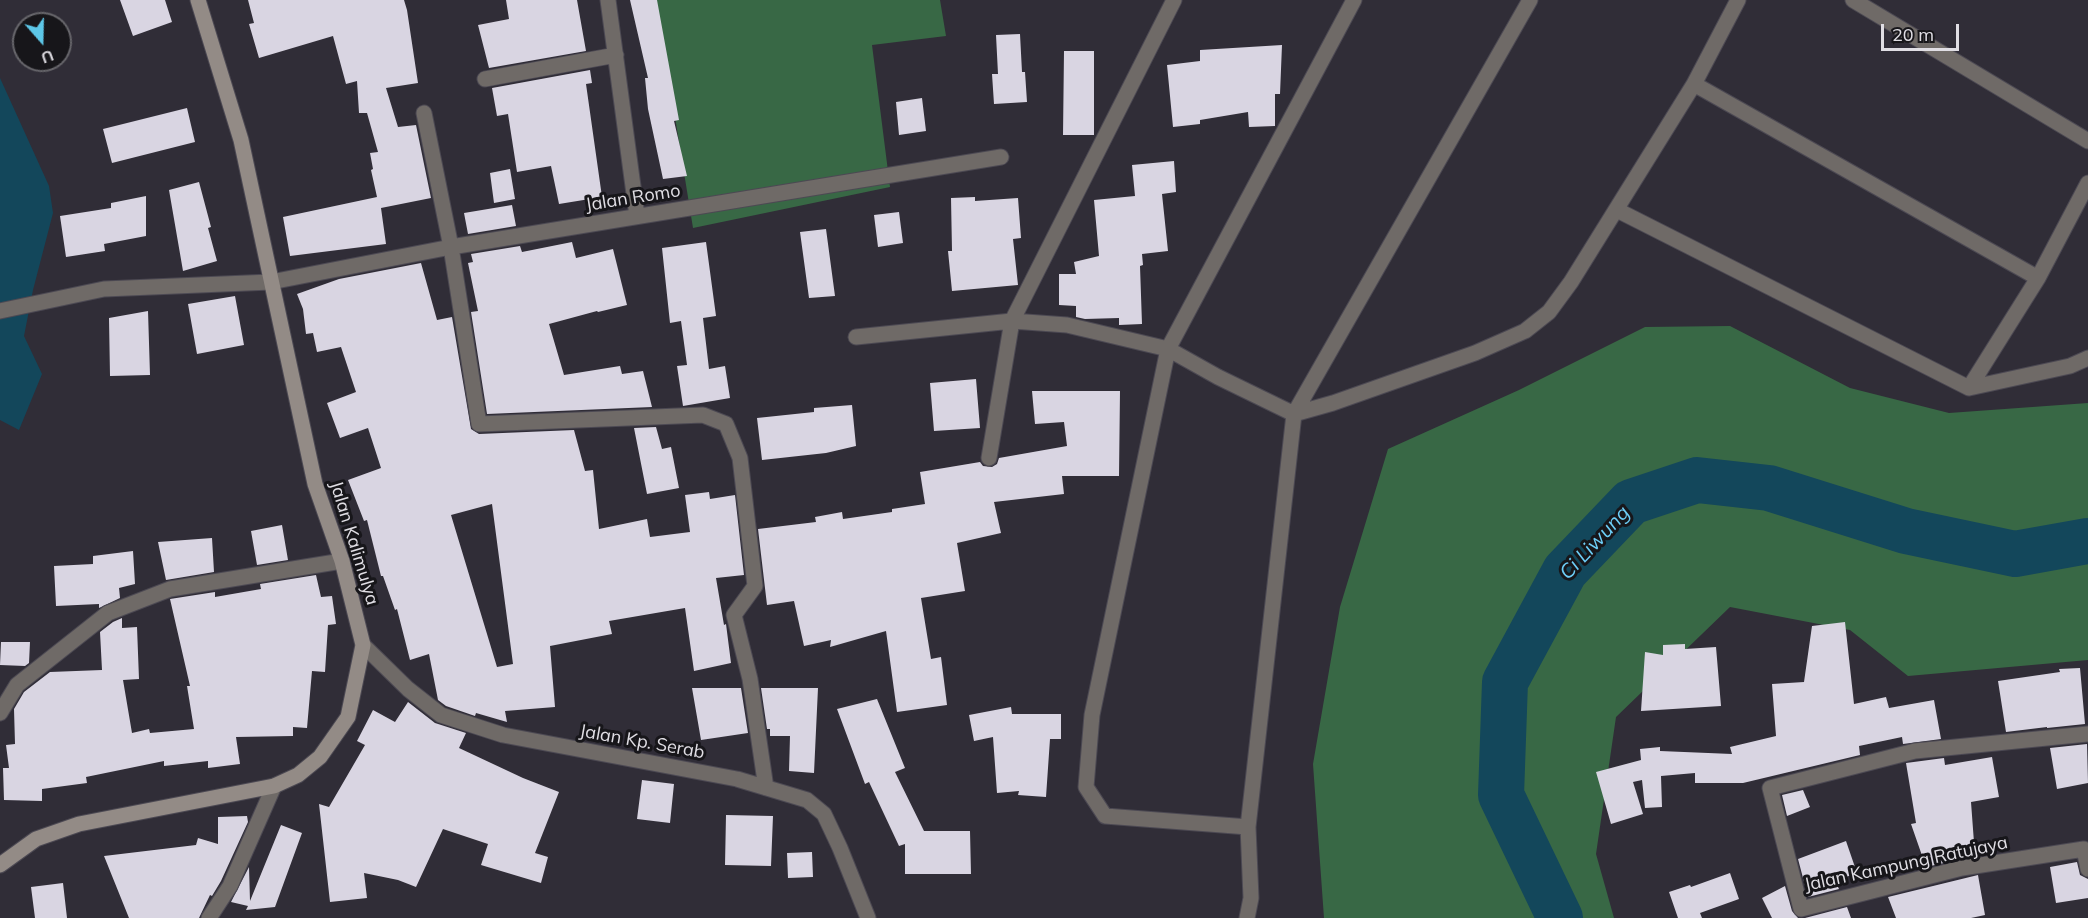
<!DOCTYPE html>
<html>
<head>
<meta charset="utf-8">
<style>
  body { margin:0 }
  #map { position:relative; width:2088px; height:918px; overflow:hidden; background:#302d37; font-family:Mulish,sans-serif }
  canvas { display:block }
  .north { position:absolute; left:12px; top:12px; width:60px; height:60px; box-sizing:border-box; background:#17161a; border:2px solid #67666b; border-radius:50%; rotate:160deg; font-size:16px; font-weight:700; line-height:24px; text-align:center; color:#e0dee4 }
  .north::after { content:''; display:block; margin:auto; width:21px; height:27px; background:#5dc7e8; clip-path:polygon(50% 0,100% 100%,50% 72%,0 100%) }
  .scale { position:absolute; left:1881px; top:24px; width:78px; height:27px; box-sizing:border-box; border:3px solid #e0dee4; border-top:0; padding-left:8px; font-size:18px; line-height:21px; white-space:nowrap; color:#e0dee4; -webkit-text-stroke:4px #17161a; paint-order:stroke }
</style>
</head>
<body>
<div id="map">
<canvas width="2088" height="918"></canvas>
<div class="north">U</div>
<div class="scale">20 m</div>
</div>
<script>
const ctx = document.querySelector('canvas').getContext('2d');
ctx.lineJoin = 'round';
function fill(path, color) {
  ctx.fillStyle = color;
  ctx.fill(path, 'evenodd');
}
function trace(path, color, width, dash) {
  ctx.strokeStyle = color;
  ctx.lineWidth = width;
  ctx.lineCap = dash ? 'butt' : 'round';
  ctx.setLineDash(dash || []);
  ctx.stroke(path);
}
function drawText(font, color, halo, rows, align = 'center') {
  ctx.font = font + ' Mulish,sans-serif';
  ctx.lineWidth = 6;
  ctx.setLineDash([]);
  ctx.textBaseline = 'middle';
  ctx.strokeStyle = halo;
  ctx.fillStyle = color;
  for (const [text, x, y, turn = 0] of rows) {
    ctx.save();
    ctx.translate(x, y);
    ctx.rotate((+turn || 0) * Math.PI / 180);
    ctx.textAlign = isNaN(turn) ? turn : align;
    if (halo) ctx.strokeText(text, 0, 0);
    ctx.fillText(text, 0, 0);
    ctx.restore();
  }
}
fill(new Path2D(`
  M 656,0 L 940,0 L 946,36 L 872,45 L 890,187 L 693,228 Z
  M 1730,326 L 1850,388 L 1949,413 L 2088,403 L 2088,660 L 1908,676 L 1850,630 L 1730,607 L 1616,717 L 1596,854 L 1614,918 L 1324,918 L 1313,764 L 1340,607 L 1388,449 L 1519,390 L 1645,327 Z`), '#386845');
fill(new Path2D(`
  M 0,78 L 49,186 L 53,213 L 33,290 L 24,336 L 42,374 L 19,430 L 0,420 Z`), '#13475b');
trace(new Path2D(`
  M 1560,918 L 1501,795 L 1505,682 L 1565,571 L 1631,502 L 1697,480 L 1769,488 L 1906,531 L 2015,554 L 2088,541`), '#13475b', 46);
fill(new Path2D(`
  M 120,0 L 165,0 L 172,22 L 133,36 Z
  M 248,0 L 404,0 L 407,10 L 418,83 L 386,88 L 398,127 L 416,125 L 431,198 L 381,208 L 386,244 L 290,256 L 283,217 L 377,197 L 371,170 L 373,169 L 370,153 L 378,152 L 367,113 L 359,113 L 357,81 L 346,84 L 333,36 L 259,58 L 249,24 L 254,23 Z
  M 506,0 L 577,0 L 586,51 L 489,68 L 478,25 L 509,19 Z
  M 630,0 L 657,0 L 679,120 L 674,121 L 687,176 L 663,179 L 648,109 L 645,78 L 648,78 Z
  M 1020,34 L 1022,72 L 1025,72 L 1027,102 L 994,104 L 992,74 L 998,74 L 996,35 Z
  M 1282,45 L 1280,94 L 1275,94 L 1275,126 L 1249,127 L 1248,112 L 1200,120 L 1200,124 L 1173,127 L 1167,65 L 1200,61 L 1200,50 Z
  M 1064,51 L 1094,51 L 1094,135 L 1063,135 Z
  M 590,70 L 592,83 L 586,84 L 602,197 L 559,204 L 551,166 L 517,172 L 508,114 L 497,116 L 492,88 Z
  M 922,98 L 926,131 L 899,135 L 896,102 Z
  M 187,108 L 195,142 L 112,163 L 103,129 Z
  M 1174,161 L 1176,192 L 1162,194 L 1168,251 L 1142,254 L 1143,265 L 1140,266 L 1142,324 L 1119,325 L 1119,318 L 1085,319 L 1076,317 L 1076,306 L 1059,305 L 1059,274 L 1076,274 L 1074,262 L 1099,256 L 1094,200 L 1135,196 L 1132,165 Z
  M 510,169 L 515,199 L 494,203 L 490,173 Z
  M 199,182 L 211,227 L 208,228 L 217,261 L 183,271 L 169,190 Z
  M 146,196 L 146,236 L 104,244 L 105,251 L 66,257 L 60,216 L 111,208 L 111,203 Z
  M 975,197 L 975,201 L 1018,198 L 1021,238 L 1013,239 L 1018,285 L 952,291 L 948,251 L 952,251 L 951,198 Z
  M 512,205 L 516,226 L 468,234 L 464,213 Z
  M 899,212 L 903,243 L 878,247 L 874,215 Z
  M 826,229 L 835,296 L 809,298 L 800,232 Z
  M 572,242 L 576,258 L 613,249 L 627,305 L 598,312 L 597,311 L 549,324 L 564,375 L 620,366 L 622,374 L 643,371 L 652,407 L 487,414 L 471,312 L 478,311 L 468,263 L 473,262 L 471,254 L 520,246 L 522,252 Z
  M 706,242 L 716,316 L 703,318 L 709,369 L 725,366 L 730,398 L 683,406 L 677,366 L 687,365 L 681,321 L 670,323 L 662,248 Z
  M 421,263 L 437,320 L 452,317 L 471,429 L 479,434 L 574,430 L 585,471 L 593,470 L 599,529 L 647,519 L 650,537 L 690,532 L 685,495 L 709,492 L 710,499 L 735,495 L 744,575 L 716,578 L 724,625 L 726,624 L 731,663 L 694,671 L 685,608 L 609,621 L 612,634 L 550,646 L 555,707 L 505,711 L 507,722 L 476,713 L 475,716 L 446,706 L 438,700 L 429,654 L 410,660 L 397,609 L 395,610 L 383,576 L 381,576 L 367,520 L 364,521 L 348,480 L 381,468 L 368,428 L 340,438 L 327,403 L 356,392 L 341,347 L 317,352 L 313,333 L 306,334 L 303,309 L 297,294 L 339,279 ZM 492,504 L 513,664 L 497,667 L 451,515 Z
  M 235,296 L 244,345 L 197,354 L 188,304 Z
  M 148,311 L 150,375 L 110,376 L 109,318 Z
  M 976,379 L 980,428 L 934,431 L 930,383 Z
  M 1032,391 L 1120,391 L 1119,476 L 1062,476 L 1064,494 L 994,502 L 1001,533 L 957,543 L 965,591 L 921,598 L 931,659 L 941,657 L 947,705 L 897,712 L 886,631 L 830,647 L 831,640 L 804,646 L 794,601 L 767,605 L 758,529 L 816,522 L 815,517 L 842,512 L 843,519 L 892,512 L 892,509 L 925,504 L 920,472 L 980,462 L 983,466 L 992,467 L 997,464 L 999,458 L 1067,446 L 1064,422 L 1035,424 Z
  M 852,405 L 856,446 L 826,453 L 762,460 L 757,418 L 814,412 L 814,408 Z
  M 656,427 L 662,449 L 671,447 L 679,488 L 647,494 L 634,428 Z
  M 282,525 L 288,560 L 257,565 L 251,531 Z
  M 212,538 L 214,572 L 166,580 L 158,542 Z
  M 133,551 L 135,584 L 119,588 L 120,598 L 99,608 L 99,604 L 56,606 L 54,566 L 93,564 L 93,556 Z
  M 316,575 L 321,597 L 332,596 L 336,624 L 328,625 L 325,672 L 312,671 L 307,728 L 293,727 L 293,736 L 236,737 L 240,764 L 208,768 L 208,761 L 164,766 L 164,761 L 86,777 L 87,783 L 42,789 L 42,801 L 4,800 L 3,768 L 9,768 L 6,745 L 15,744 L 14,709 L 24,692 L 50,672 L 102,670 L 100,632 L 113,622 L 122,618 L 122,628 L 137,627 L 139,679 L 123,680 L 132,733 L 149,729 L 150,733 L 194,729 L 187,686 L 190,686 L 170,599 L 215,592 L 215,597 L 261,589 L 260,584 Z
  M 1845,622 L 1854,704 L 1886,697 L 1889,708 L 1934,700 L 1941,739 L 1903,744 L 1902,737 L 1859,746 L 1860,755 L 1743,783 L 1695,783 L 1695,773 L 1661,776 L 1662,807 L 1645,808 L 1642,780 L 1633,782 L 1643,814 L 1611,824 L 1596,772 L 1641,760 L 1640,749 L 1660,747 L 1660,751 L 1732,754 L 1730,747 L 1776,736 L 1772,684 L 1804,682 L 1812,626 Z
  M 1,642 L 30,642 L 29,663 L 25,666 L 0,665 Z
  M 1685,644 L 1685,649 L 1716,647 L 1721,706 L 1641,711 L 1645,652 L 1663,655 L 1663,645 Z
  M 2080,668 L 2085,724 L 2047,728 L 2047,727 L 2006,732 L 1998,681 L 2060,672 L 2059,669 Z
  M 692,688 L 741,688 L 748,733 L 701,740 Z
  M 761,688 L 818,688 L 814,773 L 789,771 L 790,736 L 770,736 L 770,729 L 767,729 Z
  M 877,699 L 905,768 L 895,772 L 924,831 L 970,831 L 971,874 L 905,874 L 905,844 L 899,846 L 869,782 L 865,784 L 837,709 Z
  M 408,702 L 435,723 L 466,733 L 459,748 L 523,778 L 559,792 L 535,853 L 548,857 L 541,883 L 481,865 L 488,844 L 443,829 L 416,887 L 398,880 L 364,873 L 367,898 L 330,902 L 319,804 L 329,807 L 365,745 L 357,741 L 373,710 L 395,722 Z
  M 1011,707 L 1012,714 L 1061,714 L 1061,739 L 1050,739 L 1046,797 L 1018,795 L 1019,791 L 997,793 L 993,737 L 974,741 L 969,715 Z
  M 2087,744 L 2088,783 L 2057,789 L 2050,748 Z
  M 1992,757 L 1999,797 L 1971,802 L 1975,856 L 1926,867 L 1911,824 L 1916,823 L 1906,763 L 1944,758 L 1945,765 Z
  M 642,780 L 674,784 L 670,823 L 637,819 Z
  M 1803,790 L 1810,807 L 1787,816 L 1782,795 Z
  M 726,815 L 773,816 L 771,866 L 725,865 Z
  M 247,816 L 248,822 L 221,881 L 212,896 L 210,895 L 199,918 L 129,918 L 104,856 L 196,845 L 198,838 L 218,844 L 218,817 Z
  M 281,825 L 302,833 L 275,907 L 246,910 L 248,906 L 231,902 L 249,867 L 250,901 Z
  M 1846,841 L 1857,873 L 1835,881 L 1839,889 L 1808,897 L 1798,859 Z
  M 812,852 L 813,877 L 788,878 L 787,853 Z
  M 2077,862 L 2080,875 L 2088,879 L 2088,898 L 2056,903 L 2050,867 Z
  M 1730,873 L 1739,899 L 1700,913 L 1702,918 L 1678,918 L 1669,892 L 1690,885 L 1691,887 Z
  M 1978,875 L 1985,915 L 1971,918 L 1896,918 L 1888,897 Z
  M 63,883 L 67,918 L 35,918 L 31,887 Z
  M 1785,886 L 1792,911 L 1798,918 L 1772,918 L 1762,898 Z
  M 1847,907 L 1851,918 L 1805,918 Z`), '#d9d5e2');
const street = new Path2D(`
  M 608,0 L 637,216
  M 1853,0 L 2088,141
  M 485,79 L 616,55
  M 1694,84 L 2038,278
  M 424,113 L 451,247 L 479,424 L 703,415 L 726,424 L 740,458 L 755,586 L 734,615 L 750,679 L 766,788
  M 1617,210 L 1969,388 L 2070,366 L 2088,358
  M 0,311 L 104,289 L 271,282 L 451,247 L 1001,157
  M 856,337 L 1012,321 L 1067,325 L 1168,349 L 1218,377 L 1294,414 L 1530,0
  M 1969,388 L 2038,278 L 2088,183
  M 989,458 L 1012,321 L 1174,0
  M 363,645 L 408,689 L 441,715 L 503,735 L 737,779 L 807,800 L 824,814 L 840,848 L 868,918
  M 0,713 L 17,685 L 108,613 L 170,589 L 342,561
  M 2088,734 L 1915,751 L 1770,788 L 1801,909 L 1962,868 L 2084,849 L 2088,869
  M 1248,827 L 1105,816 L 1086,787 L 1092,715 L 1168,349 L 1354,0
  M 209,918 L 230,886 L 274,786
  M 1247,918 L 1251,898 L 1248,827 L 1294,414 L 1333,403 L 1475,353 L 1525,331 L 1549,312 L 1571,282 L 1694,84 L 1738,0`);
const secondary = new Path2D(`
  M 0,865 L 36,839 L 79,824 L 274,786 L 298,775 L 320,757 L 348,717 L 363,645 L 342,561 L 315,484 L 241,140 L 198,0`);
trace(street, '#4c4953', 17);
trace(secondary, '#4c4953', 17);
trace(street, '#6f6a67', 15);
trace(secondary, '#938b86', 15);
drawText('18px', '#e0dee4', '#17161a', [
  ["Jalan Romo",633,198,-9],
  ["Jalan Kalimulya",354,543,73],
  ["Jalan Kp. Serab",642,742,10],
  ["Jalan Kampung Ratujaya",1906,864,-12]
]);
drawText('italic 20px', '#6dcef7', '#17161a', [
  ["Ci Liwung",1595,543,-47]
]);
</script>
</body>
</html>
